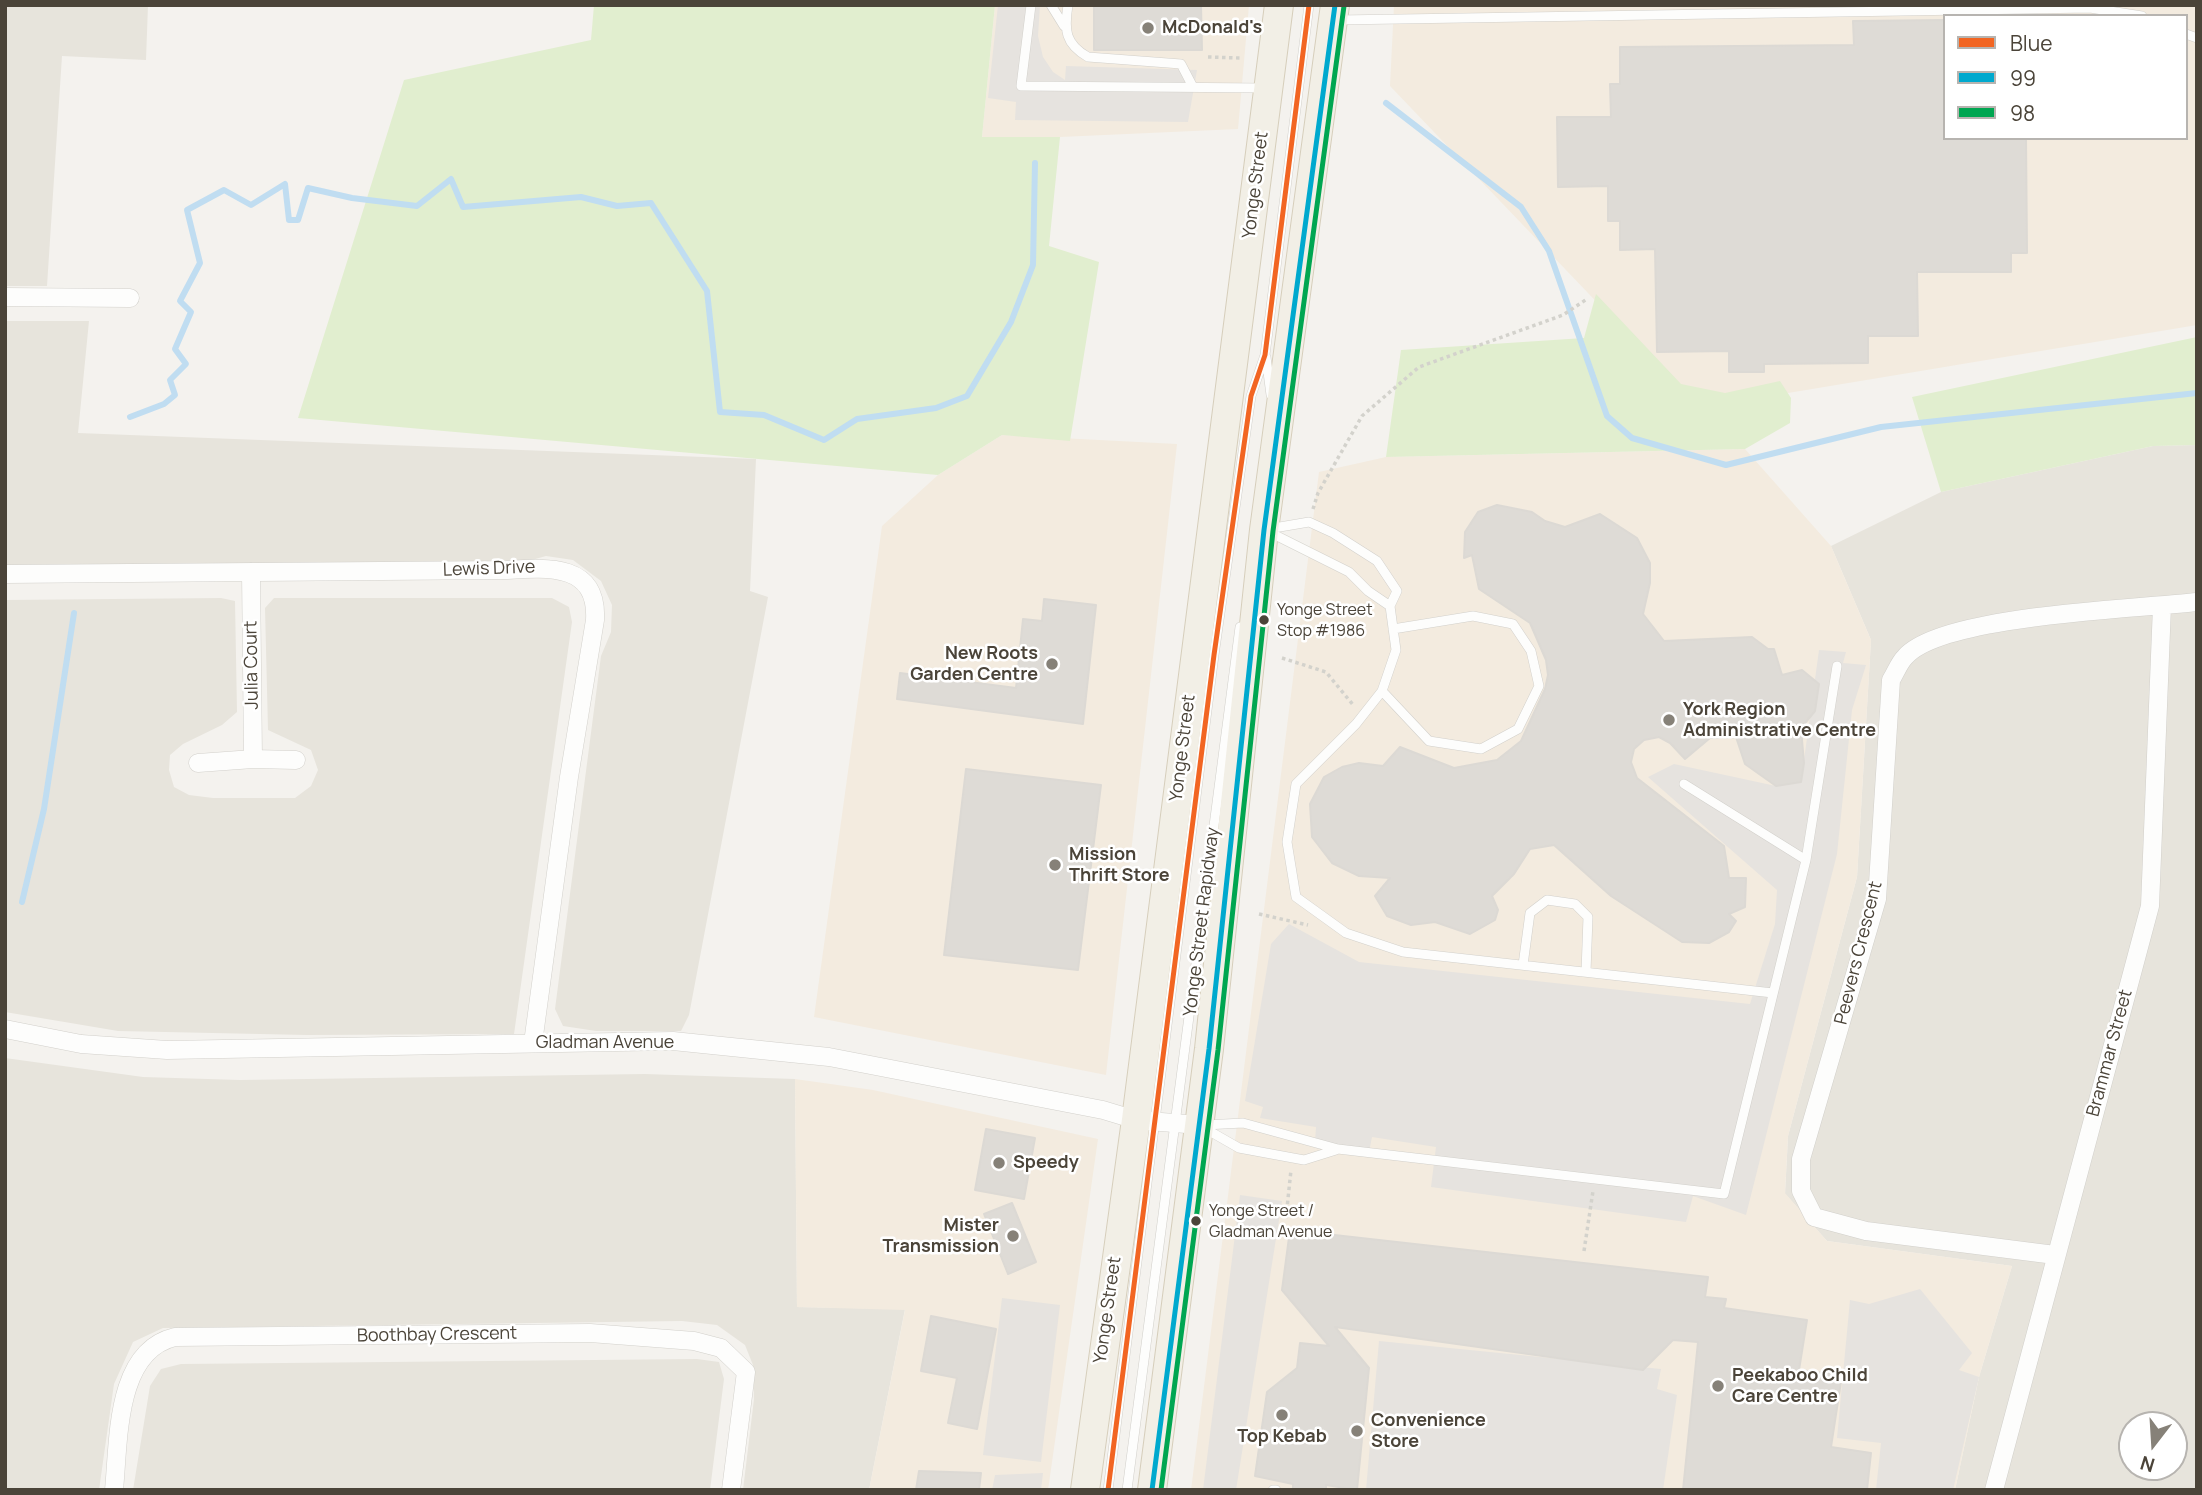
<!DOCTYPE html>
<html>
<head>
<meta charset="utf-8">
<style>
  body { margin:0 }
  #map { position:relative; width:2202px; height:1495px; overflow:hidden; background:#f4f2ee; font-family:Manrope,sans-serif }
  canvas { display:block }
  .frame { position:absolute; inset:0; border:7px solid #4b4439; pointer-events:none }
  .legend { position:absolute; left:1943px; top:14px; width:245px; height:126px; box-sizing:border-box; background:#fff; border:2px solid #b7b4b0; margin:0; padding:9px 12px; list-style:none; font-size:21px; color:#4b4439 }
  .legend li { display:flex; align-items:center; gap:14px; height:35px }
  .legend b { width:35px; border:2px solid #b7b4b0 }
  .north { position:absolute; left:2118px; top:1411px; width:70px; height:70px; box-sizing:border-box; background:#fff; border:2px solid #b7b4b0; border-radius:50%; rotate:197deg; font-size:19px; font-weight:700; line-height:28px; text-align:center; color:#4b4439 }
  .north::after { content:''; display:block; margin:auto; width:24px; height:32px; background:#868178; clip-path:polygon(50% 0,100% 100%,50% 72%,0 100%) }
</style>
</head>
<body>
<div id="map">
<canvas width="2202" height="1495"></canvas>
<div class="frame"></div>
<ul class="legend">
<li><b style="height:9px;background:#f26522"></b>Blue</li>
<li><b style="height:9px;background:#00a9ce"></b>99</li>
<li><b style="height:9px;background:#00a651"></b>98</li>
</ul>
<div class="north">N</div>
</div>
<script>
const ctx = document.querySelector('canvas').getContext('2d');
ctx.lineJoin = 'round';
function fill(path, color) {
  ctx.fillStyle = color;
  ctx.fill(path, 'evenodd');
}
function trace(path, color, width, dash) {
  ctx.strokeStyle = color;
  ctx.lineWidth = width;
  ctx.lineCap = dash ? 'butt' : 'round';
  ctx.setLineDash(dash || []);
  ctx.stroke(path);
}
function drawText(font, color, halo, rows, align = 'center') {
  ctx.font = font + ' Manrope,sans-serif';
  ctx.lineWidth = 5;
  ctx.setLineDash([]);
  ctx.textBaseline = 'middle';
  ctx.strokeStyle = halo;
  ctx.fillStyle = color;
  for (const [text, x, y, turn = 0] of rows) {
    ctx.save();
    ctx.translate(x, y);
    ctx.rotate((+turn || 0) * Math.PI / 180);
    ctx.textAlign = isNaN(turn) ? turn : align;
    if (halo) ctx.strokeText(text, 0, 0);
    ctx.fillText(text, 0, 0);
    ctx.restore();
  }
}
fill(new Path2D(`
  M 5,5 L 148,5 L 146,60 L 62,56 L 47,286 L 5,286 Z
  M 5,321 L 89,321 L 78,433 L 756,459 L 750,591 L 768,597 L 689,1015 L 681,1031 L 596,1031 L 563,1026 L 555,1009 L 601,656 L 611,632 L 612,605 L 601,581 L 573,560 L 546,556 L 521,563 L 5,566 Z
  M 2197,445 L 2197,1490 L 1955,1490 L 1979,1377 L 2012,1266 L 1827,1241 L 1785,1194 L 1788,1136 L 1857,877 L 1871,640 L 1831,546 L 1941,492 L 2153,446 ZM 2132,1425 L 2174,1425 L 2174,1467 L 2132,1467 Z
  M 221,598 L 235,601 L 237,712 L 222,725 L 183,744 L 170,755 L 169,770 L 174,787 L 189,795 L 213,798 L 295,798 L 311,786 L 318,770 L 311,750 L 268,730 L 265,608 L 274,598 L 552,598 L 569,607 L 572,622 L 514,1034 L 307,1035 L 118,1031 L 5,1012 L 5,600 Z
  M 5,1058 L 143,1077 L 240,1080 L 645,1074 L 795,1079 L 797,1307 L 905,1309 L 869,1490 L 743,1490 L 754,1399 L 753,1365 L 745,1345 L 717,1325 L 682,1321 L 163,1328 L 133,1342 L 114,1384 L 99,1490 L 5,1490 Z
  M 697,1359 L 719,1362 L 724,1379 L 710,1490 L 133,1490 L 150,1386 L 161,1369 L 181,1364 Z`), '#e7e4dc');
fill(new Path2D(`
  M 995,5 L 1249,5 L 1238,129 L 1060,137 L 982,137 Z
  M 1394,5 L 2197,5 L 2197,325 L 1698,408 L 1390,86 ZM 1945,16 L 2186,16 L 2186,138 L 1945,138 Z
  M 1002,435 L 1177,444 L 1106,1075 L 814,1017 L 882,526 L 938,475 Z
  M 1745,449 L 1831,546 L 1871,640 L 1857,877 L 1788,1136 L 1785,1193 L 1827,1241 L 2012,1266 L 1979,1377 L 1955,1490 L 1191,1490 L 1319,472 L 1386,457 Z
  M 795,1079 L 873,1090 L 1098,1139 L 1048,1490 L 869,1490 L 905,1310 L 797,1307 Z`), '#f3ebdf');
fill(new Path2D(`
  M 594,5 L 995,5 L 982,137 L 1060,137 L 1049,246 L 1099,262 L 1070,441 L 1002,435 L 938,475 L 298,418 L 404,80 L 591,40 Z
  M 1596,294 L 1681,384 L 1725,393 L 1780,381 L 1791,398 L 1790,423 L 1745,449 L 1386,457 L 1401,350 L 1584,338 Z
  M 2197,337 L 2197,445 L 2153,446 L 1941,492 L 1912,397 Z`), '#e1eecf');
fill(new Path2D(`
  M 998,5 L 1040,5 L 1038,36 L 1043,57 L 1053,72 L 1065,80 L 1066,66 L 1197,70 L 1188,122 L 1015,120 L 1016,102 L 988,98 Z
  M 1819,650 L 1846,652 L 1843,663 L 1866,665 L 1852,710 L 1837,854 L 1746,1215 L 1693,1196 L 1686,1222 L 1431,1187 L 1436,1147 L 1372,1137 L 1369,1152 L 1315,1142 L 1316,1127 L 1260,1118 L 1263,1107 L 1245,1101 L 1271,944 L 1289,924 L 1359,962 L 1750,1004 L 1775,924 L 1777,890 L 1648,777 L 1674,764 L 1776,786 L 1801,782 Z
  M 1240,1195 L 1282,1201 L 1236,1490 L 1203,1490 Z
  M 1920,1289 L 1972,1353 L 1959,1370 L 1979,1377 L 1953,1490 L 1876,1490 L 1881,1443 L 1837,1438 L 1850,1300 L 1869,1304 Z
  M 1002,1298 L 1060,1305 L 1041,1462 L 983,1455 Z
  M 1379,1341 L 1661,1369 L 1657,1389 L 1677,1395 L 1663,1490 L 1366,1490 Z
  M 1043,1473 L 1041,1490 L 992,1490 L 995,1475 Z`), '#e6e3df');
trace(new Path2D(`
  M 1386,103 L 1521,207 L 1549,251 L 1607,416 L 1632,438 L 1726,465 L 1881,427 L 2197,393
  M 130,417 L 164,404 L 175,395 L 170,380 L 186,364 L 175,349 L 191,312 L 180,301 L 200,263 L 187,210 L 224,190 L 251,205 L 285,184 L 289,220 L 298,220 L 308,188 L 352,198 L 417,206 L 451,179 L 463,207 L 581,197 L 617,206 L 651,203 L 707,291 L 720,412 L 764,415 L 824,440 L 857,419 L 936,408 L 967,396 L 1011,322 L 1033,265 L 1035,163
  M 22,902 L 44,809 L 74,613`), '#c0ddf1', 6);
const building = new Path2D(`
  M 1094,5 L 1201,5 L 1202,50 L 1094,50 Z
  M 1945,20 L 1945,138 L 2026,138 L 2027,253 L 2011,253 L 2011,272 L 1917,272 L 1918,336 L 1868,336 L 1868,363 L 1764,364 L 1764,372 L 1729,372 L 1729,351 L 1657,352 L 1655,249 L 1620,250 L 1620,221 L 1608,221 L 1608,186 L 1558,187 L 1557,117 L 1611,117 L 1610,84 L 1620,84 L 1620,47 L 1854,45 L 1853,21 Z
  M 1497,505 L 1532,512 L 1545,521 L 1565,527 L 1600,514 L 1637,538 L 1650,563 L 1650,583 L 1643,614 L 1664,641 L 1752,637 L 1768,649 L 1774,649 L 1782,675 L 1802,670 L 1819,684 L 1815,711 L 1801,728 L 1804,763 L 1801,782 L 1776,786 L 1745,764 L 1736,737 L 1710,738 L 1685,759 L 1670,743 L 1659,737 L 1644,740 L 1634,749 L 1631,762 L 1637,778 L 1724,846 L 1729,878 L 1746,878 L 1745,907 L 1729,914 L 1736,921 L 1729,932 L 1709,943 L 1682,942 L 1611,896 L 1554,845 L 1530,849 L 1514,874 L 1492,896 L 1498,910 L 1495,920 L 1470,934 L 1435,922 L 1411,925 L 1387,916 L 1375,896 L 1390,878 L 1359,876 L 1332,863 L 1312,837 L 1310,804 L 1324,777 L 1342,767 L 1359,763 L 1383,766 L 1400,747 L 1454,768 L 1497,760 L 1521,741 L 1545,689 L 1548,675 L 1546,660 L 1530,623 L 1479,589 L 1472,555 L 1464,558 L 1465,532 L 1478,512 Z
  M 1044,599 L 1096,605 L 1083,724 L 897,699 L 900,673 L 1016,688 L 1023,619 L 1042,621 Z
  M 966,769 L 1101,785 L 1078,970 L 944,955 Z
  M 986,1129 L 1035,1138 L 1024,1199 L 975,1190 Z
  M 1012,1203 L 1036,1262 L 1008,1274 L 984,1214 Z
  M 1290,1230 L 1708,1277 L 1705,1297 L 1726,1299 L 1724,1308 L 1807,1320 L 1799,1370 L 1842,1375 L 1831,1447 L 1871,1453 L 1867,1490 L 1683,1490 L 1698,1342 L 1673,1340 L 1643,1370 L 1335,1327 L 1369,1368 L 1357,1490 L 1326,1485 L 1326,1490 L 1293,1490 L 1293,1484 L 1255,1476 L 1267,1392 L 1297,1368 L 1300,1343 L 1329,1346 L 1282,1290 Z
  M 931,1316 L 996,1329 L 977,1429 L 948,1423 L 957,1378 L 921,1371 Z
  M 919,1471 L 981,1473 L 979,1490 L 916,1490 Z`);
fill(building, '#dedbd6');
trace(building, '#dcd9d4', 2);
const lane = new Path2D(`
  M 1031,5 L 1021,86 L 1264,88
  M 1051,5 L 1064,26
  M 1068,5 C 1064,30 1065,44 1088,57 L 1181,64 L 1193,87
  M 1338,20 L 2090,8 L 2142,16
  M 2186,34 L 2197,38
  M 1266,357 L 1271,395
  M 1268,529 L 1309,522 L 1333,533 L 1377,561 L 1397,591 L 1390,606 L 1396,650 L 1382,691 L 1356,724 L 1296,784 L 1287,842 L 1296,897 L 1346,933 L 1403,952 L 1773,993
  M 1267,531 L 1349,572 L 1368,591 L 1390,606
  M 1382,691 L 1429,741 L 1481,749 L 1518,729 L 1539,686 L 1531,651 L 1513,624 L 1473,616 L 1393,629
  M 1684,784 L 1806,860
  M 1523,965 L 1530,913 L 1547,900 L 1575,904 L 1588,917 L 1586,972
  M 1205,1125 L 1243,1123 L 1338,1149 L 1724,1194 L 1806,860 L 1837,666
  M 1204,1128 L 1239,1148 L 1304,1160 L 1336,1150
  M 1108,1490 L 1214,655 L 1251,396 L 1265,355 L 1309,5
  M 1127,1490 L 1240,627
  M 1273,1490 L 1276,1490`);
const street = new Path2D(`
  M 5,297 L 130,298
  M 251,572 L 253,759
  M 5,574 L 507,570 C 549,567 598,564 595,620 L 569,777 L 533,1043
  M 198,763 L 253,759 L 296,760
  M 5,1029 L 81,1044 L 167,1050 L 673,1041 L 829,1057 L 1103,1110 L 1136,1120 L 1199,1125
  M 2055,1255 L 1866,1231 L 1814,1217 L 1801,1191 L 1801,1159 L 1877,899 L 1891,680 C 1896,672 1899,663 1905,657 C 1941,615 2138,609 2197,602
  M 114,1490 C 119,1441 115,1351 175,1337 L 590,1333 L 694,1341 L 721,1348 L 746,1372 L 731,1490
  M 1994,1490 L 2150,906 L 2162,606`);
const primary = new Path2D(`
  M 1085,1490 L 1136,1120 L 1279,5
  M 1152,1490 L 1209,1049 L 1264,530 L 1335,5`);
trace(lane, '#d2d0cb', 10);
trace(street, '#d2d0cb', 19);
trace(primary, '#d6cebb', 30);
trace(new Path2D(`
  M 1208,57 L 1240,58
  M 1313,509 L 1318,493 L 1362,416 L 1419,367 L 1563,315 L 1587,299
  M 1282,658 L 1326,672 L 1354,706
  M 1259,914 L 1308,925
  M 1286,1218 L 1291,1170
  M 1584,1251 L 1593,1191`), '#d3d2cc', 3.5, [3.5, 3.5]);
trace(lane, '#fdfdfc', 9);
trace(street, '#fdfdfc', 18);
trace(primary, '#f2efe6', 28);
trace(new Path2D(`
  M 1108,1490 L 1214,655 L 1251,396 L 1265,355 L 1309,5`), '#f26522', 5);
trace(new Path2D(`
  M 1152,1490 L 1209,1049 L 1264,530 L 1335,5`), '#00a9ce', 5);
trace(new Path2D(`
  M 1161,1490 L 1218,1050 L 1273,531 L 1344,6`), '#00a651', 5);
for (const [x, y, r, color] of [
  [1148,28,7,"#868178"],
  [1264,620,6,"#4b4439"],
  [1052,664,7,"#868178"],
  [1669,720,7,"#868178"],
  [1055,865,7,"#868178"],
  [999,1163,7,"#868178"],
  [1196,1221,6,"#4b4439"],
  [1013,1236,7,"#868178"],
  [1718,1386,7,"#868178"],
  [1282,1415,7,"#868178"],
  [1357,1431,7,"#868178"]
]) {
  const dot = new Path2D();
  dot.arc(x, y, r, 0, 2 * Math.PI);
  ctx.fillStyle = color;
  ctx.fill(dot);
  trace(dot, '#fff', 2.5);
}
drawText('16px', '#4b4439', '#fff', [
  ["Yonge Street",1277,611],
  ["Stop #1986",1277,632],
  ["Yonge Street /",1209,1212],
  ["Gladman Avenue",1209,1233]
], 'left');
drawText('bold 18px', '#4b4439', '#fff', [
  ["McDonald's",1162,28],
  ["New Roots",1038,654,"right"],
  ["Garden Centre",1038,675,"right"],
  ["York Region",1683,710],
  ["Administrative Centre",1683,731],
  ["Mission",1069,855],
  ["Thrift Store",1069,876],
  ["Speedy",1013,1163],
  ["Mister",999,1226,"right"],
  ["Transmission",999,1247,"right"],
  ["Peekaboo Child",1732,1376],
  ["Care Centre",1732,1397],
  ["Convenience",1371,1421],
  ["Store",1371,1442],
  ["Top Kebab",1282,1437,"center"]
], 'left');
drawText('18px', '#4b4439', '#fff', [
  ["Yonge Street",1256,185,-83],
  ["Lewis Drive",489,569,-2],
  ["Julia Court",252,665,-91],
  ["Yonge Street",1183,748,-83],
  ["Yonge Street Rapidway",1202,922,-83],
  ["Peevers Crescent",1859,953,-76],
  ["Gladman Avenue",605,1043],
  ["Brammar Street",2110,1053,-75],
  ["Yonge Street",1108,1310,-82],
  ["Boothbay Crescent",437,1335,-1]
]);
</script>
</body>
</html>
